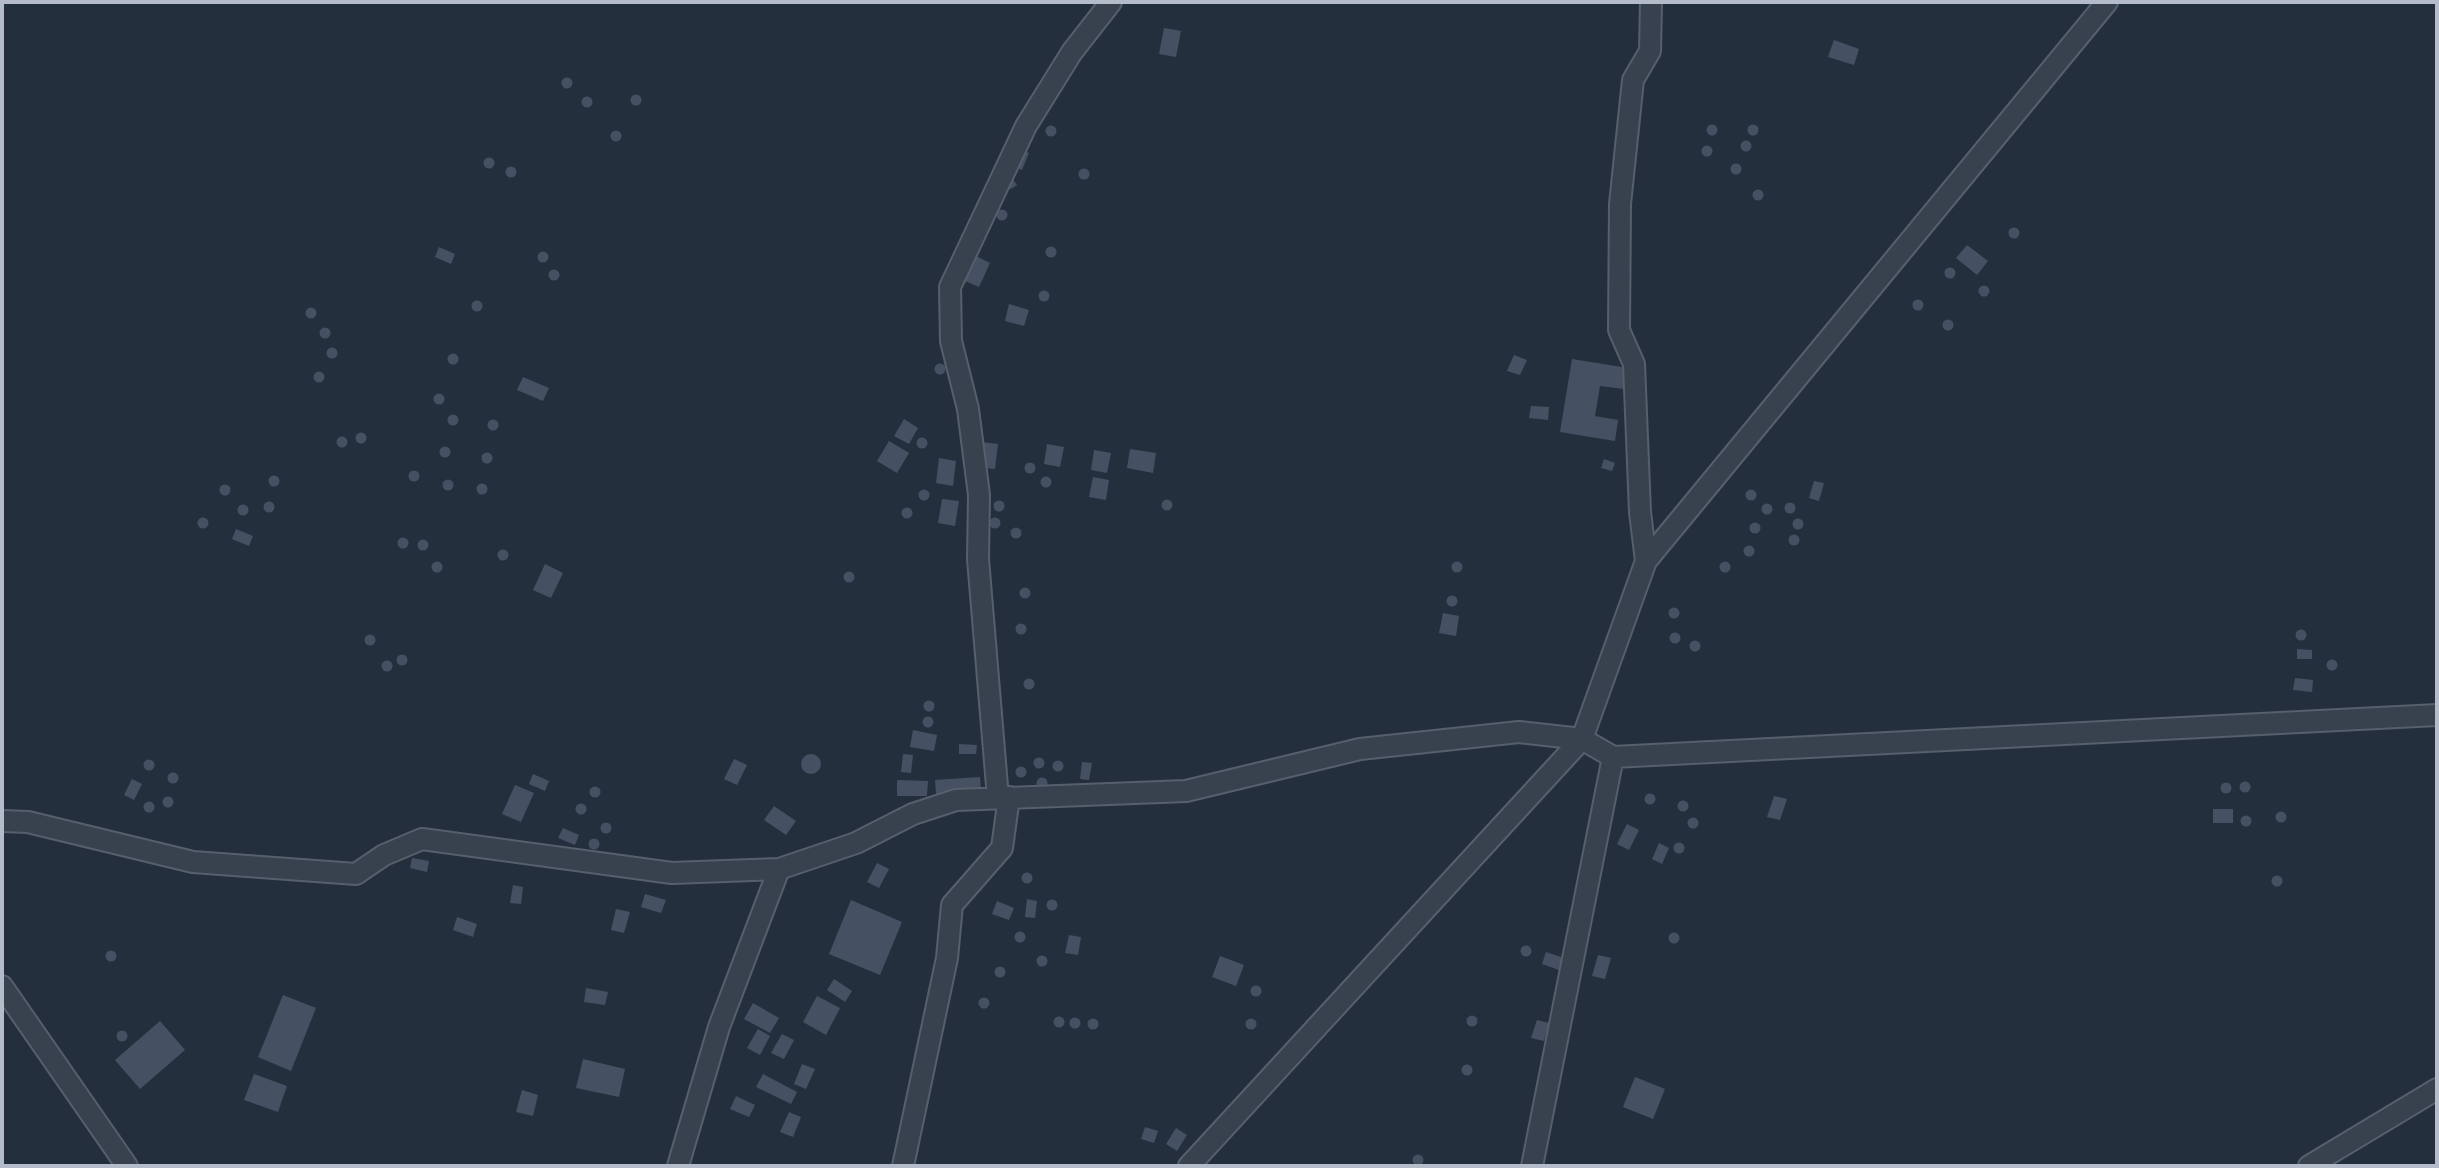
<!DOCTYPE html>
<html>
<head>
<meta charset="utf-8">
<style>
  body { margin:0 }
  #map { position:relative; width:2439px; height:1168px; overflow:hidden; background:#242f3e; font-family:"Golos Text",sans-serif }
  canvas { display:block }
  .frame { position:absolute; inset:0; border:4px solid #b4bcc9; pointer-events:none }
</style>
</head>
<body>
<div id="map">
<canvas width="2439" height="1168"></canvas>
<div class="frame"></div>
</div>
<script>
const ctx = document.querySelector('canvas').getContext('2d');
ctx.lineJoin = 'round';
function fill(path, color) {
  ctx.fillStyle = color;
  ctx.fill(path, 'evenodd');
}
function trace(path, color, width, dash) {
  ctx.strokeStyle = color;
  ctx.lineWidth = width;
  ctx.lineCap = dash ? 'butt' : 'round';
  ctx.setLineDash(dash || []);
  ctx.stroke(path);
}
fill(new Path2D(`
  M 1164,28 L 1181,31 L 1176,57 L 1159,54 Z
  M 1834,40 L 1859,49 L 1854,65 L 1828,57 Z
  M561.5 83a5.5 5.5 0 1 1 11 0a5.5 5.5 0 1 1-11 0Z
  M630.5 100a5.5 5.5 0 1 1 11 0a5.5 5.5 0 1 1-11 0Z
  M581.5 102a5.5 5.5 0 1 1 11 0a5.5 5.5 0 1 1-11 0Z
  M1747.5 130a5.5 5.5 0 1 1 11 0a5.5 5.5 0 1 1-11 0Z
  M1706.5 130a5.5 5.5 0 1 1 11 0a5.5 5.5 0 1 1-11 0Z
  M1045.5 131a5.5 5.5 0 1 1 11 0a5.5 5.5 0 1 1-11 0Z
  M610.5 136a5.5 5.5 0 1 1 11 0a5.5 5.5 0 1 1-11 0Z
  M1740.5 146a5.5 5.5 0 1 1 11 0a5.5 5.5 0 1 1-11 0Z
  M1701.5 151a5.5 5.5 0 1 1 11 0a5.5 5.5 0 1 1-11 0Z
  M 1019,149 L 1029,153 L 1022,170 L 1012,166 Z
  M483.5 163a5.5 5.5 0 1 1 11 0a5.5 5.5 0 1 1-11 0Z
  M1730.5 169a5.5 5.5 0 1 1 11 0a5.5 5.5 0 1 1-11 0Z
  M505.5 172a5.5 5.5 0 1 1 11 0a5.5 5.5 0 1 1-11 0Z
  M1078.5 174a5.5 5.5 0 1 1 11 0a5.5 5.5 0 1 1-11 0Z
  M 1012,178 L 1017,185 L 1011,189 L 1006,184 Z
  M1752.5 195a5.5 5.5 0 1 1 11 0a5.5 5.5 0 1 1-11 0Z
  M996.5 215a5.5 5.5 0 1 1 11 0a5.5 5.5 0 1 1-11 0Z
  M2008.5 233a5.5 5.5 0 1 1 11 0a5.5 5.5 0 1 1-11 0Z
  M 1967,245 L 1988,261 L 1977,275 L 1956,258 Z
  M1045.5 252a5.5 5.5 0 1 1 11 0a5.5 5.5 0 1 1-11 0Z
  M 439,247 L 455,254 L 451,264 L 435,257 Z
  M537.5 257a5.5 5.5 0 1 1 11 0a5.5 5.5 0 1 1-11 0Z
  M 974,255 L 990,263 L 979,287 L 963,280 Z
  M1944.5 273a5.5 5.5 0 1 1 11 0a5.5 5.5 0 1 1-11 0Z
  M548.5 275a5.5 5.5 0 1 1 11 0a5.5 5.5 0 1 1-11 0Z
  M1978.5 291a5.5 5.5 0 1 1 11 0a5.5 5.5 0 1 1-11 0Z
  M1038.5 296a5.5 5.5 0 1 1 11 0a5.5 5.5 0 1 1-11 0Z
  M1912.5 305a5.5 5.5 0 1 1 11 0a5.5 5.5 0 1 1-11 0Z
  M471.5 306a5.5 5.5 0 1 1 11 0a5.5 5.5 0 1 1-11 0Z
  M 1009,304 L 1029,310 L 1024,326 L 1005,321 Z
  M305.5 313a5.5 5.5 0 1 1 11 0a5.5 5.5 0 1 1-11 0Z
  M1942.5 325a5.5 5.5 0 1 1 11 0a5.5 5.5 0 1 1-11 0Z
  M319.5 333a5.5 5.5 0 1 1 11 0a5.5 5.5 0 1 1-11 0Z
  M326.5 353a5.5 5.5 0 1 1 11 0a5.5 5.5 0 1 1-11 0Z
  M447.5 359a5.5 5.5 0 1 1 11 0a5.5 5.5 0 1 1-11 0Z
  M 1514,355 L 1527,360 L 1520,375 L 1507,371 Z
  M 1572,359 L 1628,368 L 1624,389 L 1600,386 L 1595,416 L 1618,420 L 1615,441 L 1560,432 Z
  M934.5 369a5.5 5.5 0 1 1 11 0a5.5 5.5 0 1 1-11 0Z
  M313.5 377a5.5 5.5 0 1 1 11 0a5.5 5.5 0 1 1-11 0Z
  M 523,377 L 549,388 L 543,401 L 517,390 Z
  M433.5 399a5.5 5.5 0 1 1 11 0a5.5 5.5 0 1 1-11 0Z
  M 1531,406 L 1549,407 L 1548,420 L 1529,418 Z
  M447.5 420a5.5 5.5 0 1 1 11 0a5.5 5.5 0 1 1-11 0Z
  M 904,419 L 918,428 L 909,444 L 894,436 Z
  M487.5 425a5.5 5.5 0 1 1 11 0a5.5 5.5 0 1 1-11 0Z
  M355.5 438a5.5 5.5 0 1 1 11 0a5.5 5.5 0 1 1-11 0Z
  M336.5 442a5.5 5.5 0 1 1 11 0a5.5 5.5 0 1 1-11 0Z
  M916.5 443a5.5 5.5 0 1 1 11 0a5.5 5.5 0 1 1-11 0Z
  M 889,441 L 909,453 L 897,473 L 877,461 Z
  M 981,442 L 998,444 L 995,469 L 977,467 Z
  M 1047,444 L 1064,447 L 1060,467 L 1044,464 Z
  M439.5 452a5.5 5.5 0 1 1 11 0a5.5 5.5 0 1 1-11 0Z
  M 1130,449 L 1156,453 L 1153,473 L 1127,468 Z
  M 1094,450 L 1111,453 L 1107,473 L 1091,470 Z
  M481.5 458a5.5 5.5 0 1 1 11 0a5.5 5.5 0 1 1-11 0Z
  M 939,458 L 956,461 L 953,486 L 936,483 Z
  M 1604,459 L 1615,463 L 1612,471 L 1601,468 Z
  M1024.5 468a5.5 5.5 0 1 1 11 0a5.5 5.5 0 1 1-11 0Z
  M408.5 476a5.5 5.5 0 1 1 11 0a5.5 5.5 0 1 1-11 0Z
  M268.5 481a5.5 5.5 0 1 1 11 0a5.5 5.5 0 1 1-11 0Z
  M1040.5 482a5.5 5.5 0 1 1 11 0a5.5 5.5 0 1 1-11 0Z
  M 1093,477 L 1109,480 L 1106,500 L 1089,497 Z
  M442.5 485a5.5 5.5 0 1 1 11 0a5.5 5.5 0 1 1-11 0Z
  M 1814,481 L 1824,483 L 1819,501 L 1809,498 Z
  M476.5 489a5.5 5.5 0 1 1 11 0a5.5 5.5 0 1 1-11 0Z
  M219.5 490a5.5 5.5 0 1 1 11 0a5.5 5.5 0 1 1-11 0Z
  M918.5 495a5.5 5.5 0 1 1 11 0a5.5 5.5 0 1 1-11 0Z
  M1745.5 495a5.5 5.5 0 1 1 11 0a5.5 5.5 0 1 1-11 0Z
  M 942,499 L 959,501 L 955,526 L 938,523 Z
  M1161.5 505a5.5 5.5 0 1 1 11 0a5.5 5.5 0 1 1-11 0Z
  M993.5 506a5.5 5.5 0 1 1 11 0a5.5 5.5 0 1 1-11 0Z
  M263.5 507a5.5 5.5 0 1 1 11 0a5.5 5.5 0 1 1-11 0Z
  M1784.5 508a5.5 5.5 0 1 1 11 0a5.5 5.5 0 1 1-11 0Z
  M1761.5 509a5.5 5.5 0 1 1 11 0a5.5 5.5 0 1 1-11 0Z
  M237.5 510a5.5 5.5 0 1 1 11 0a5.5 5.5 0 1 1-11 0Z
  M901.5 513a5.5 5.5 0 1 1 11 0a5.5 5.5 0 1 1-11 0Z
  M197.5 523a5.5 5.5 0 1 1 11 0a5.5 5.5 0 1 1-11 0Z
  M989.5 523a5.5 5.5 0 1 1 11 0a5.5 5.5 0 1 1-11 0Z
  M1792.5 524a5.5 5.5 0 1 1 11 0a5.5 5.5 0 1 1-11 0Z
  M1749.5 528a5.5 5.5 0 1 1 11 0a5.5 5.5 0 1 1-11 0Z
  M1010.5 533a5.5 5.5 0 1 1 11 0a5.5 5.5 0 1 1-11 0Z
  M 236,529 L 253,536 L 249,546 L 232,539 Z
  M1788.5 540a5.5 5.5 0 1 1 11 0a5.5 5.5 0 1 1-11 0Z
  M397.5 543a5.5 5.5 0 1 1 11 0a5.5 5.5 0 1 1-11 0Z
  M417.5 545a5.5 5.5 0 1 1 11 0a5.5 5.5 0 1 1-11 0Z
  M1743.5 551a5.5 5.5 0 1 1 11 0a5.5 5.5 0 1 1-11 0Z
  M497.5 555a5.5 5.5 0 1 1 11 0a5.5 5.5 0 1 1-11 0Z
  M431.5 567a5.5 5.5 0 1 1 11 0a5.5 5.5 0 1 1-11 0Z
  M1719.5 567a5.5 5.5 0 1 1 11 0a5.5 5.5 0 1 1-11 0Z
  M1451.5 567a5.5 5.5 0 1 1 11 0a5.5 5.5 0 1 1-11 0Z
  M 545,564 L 563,573 L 551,598 L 533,590 Z
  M843.5 577a5.5 5.5 0 1 1 11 0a5.5 5.5 0 1 1-11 0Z
  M1019.5 593a5.5 5.5 0 1 1 11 0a5.5 5.5 0 1 1-11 0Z
  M1446.5 601a5.5 5.5 0 1 1 11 0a5.5 5.5 0 1 1-11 0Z
  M1668.5 613a5.5 5.5 0 1 1 11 0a5.5 5.5 0 1 1-11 0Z
  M 1443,613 L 1459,616 L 1456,636 L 1439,633 Z
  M1015.5 629a5.5 5.5 0 1 1 11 0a5.5 5.5 0 1 1-11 0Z
  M2295.5 635a5.5 5.5 0 1 1 11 0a5.5 5.5 0 1 1-11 0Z
  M1669.5 638a5.5 5.5 0 1 1 11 0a5.5 5.5 0 1 1-11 0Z
  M364.5 640a5.5 5.5 0 1 1 11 0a5.5 5.5 0 1 1-11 0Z
  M1689.5 646a5.5 5.5 0 1 1 11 0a5.5 5.5 0 1 1-11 0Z
  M 2297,649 L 2312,650 L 2312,659 L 2297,659 Z
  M396.5 660a5.5 5.5 0 1 1 11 0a5.5 5.5 0 1 1-11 0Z
  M2326.5 665a5.5 5.5 0 1 1 11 0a5.5 5.5 0 1 1-11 0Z
  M381.5 666a5.5 5.5 0 1 1 11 0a5.5 5.5 0 1 1-11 0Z
  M 2295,678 L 2313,680 L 2312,692 L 2293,690 Z
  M1023.5 684a5.5 5.5 0 1 1 11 0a5.5 5.5 0 1 1-11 0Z
  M923.5 706a5.5 5.5 0 1 1 11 0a5.5 5.5 0 1 1-11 0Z
  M922.5 722a5.5 5.5 0 1 1 11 0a5.5 5.5 0 1 1-11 0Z
  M 913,730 L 937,735 L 934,751 L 910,747 Z
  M 959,744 L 977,745 L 976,754 L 959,754 Z
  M801 764a10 10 0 1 1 20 0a10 10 0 1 1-20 0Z
  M 903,754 L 913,755 L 911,773 L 901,772 Z
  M1033.5 763a5.5 5.5 0 1 1 11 0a5.5 5.5 0 1 1-11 0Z
  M 734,759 L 747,765 L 737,785 L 724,779 Z
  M143.5 765a5.5 5.5 0 1 1 11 0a5.5 5.5 0 1 1-11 0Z
  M1052.5 766a5.5 5.5 0 1 1 11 0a5.5 5.5 0 1 1-11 0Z
  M 1082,762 L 1092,763 L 1089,780 L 1080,779 Z
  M1015.5 772a5.5 5.5 0 1 1 11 0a5.5 5.5 0 1 1-11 0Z
  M167.5 778a5.5 5.5 0 1 1 11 0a5.5 5.5 0 1 1-11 0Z
  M 533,774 L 549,781 L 545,791 L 529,784 Z
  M 980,777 L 981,791 L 936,794 L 935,780 Z
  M1036.5 783a5.5 5.5 0 1 1 11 0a5.5 5.5 0 1 1-11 0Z
  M 132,779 L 142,784 L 134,800 L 124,795 Z
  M 897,780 L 928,781 L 927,796 L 897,796 Z
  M2239.5 787a5.5 5.5 0 1 1 11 0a5.5 5.5 0 1 1-11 0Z
  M2220.5 788a5.5 5.5 0 1 1 11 0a5.5 5.5 0 1 1-11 0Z
  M 515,785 L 534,793 L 521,822 L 502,814 Z
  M589.5 792a5.5 5.5 0 1 1 11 0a5.5 5.5 0 1 1-11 0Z
  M1644.5 799a5.5 5.5 0 1 1 11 0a5.5 5.5 0 1 1-11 0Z
  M 1774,796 L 1787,799 L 1780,820 L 1767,817 Z
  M162.5 802a5.5 5.5 0 1 1 11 0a5.5 5.5 0 1 1-11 0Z
  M1677.5 806a5.5 5.5 0 1 1 11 0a5.5 5.5 0 1 1-11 0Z
  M143.5 807a5.5 5.5 0 1 1 11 0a5.5 5.5 0 1 1-11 0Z
  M575.5 809a5.5 5.5 0 1 1 11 0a5.5 5.5 0 1 1-11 0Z
  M 774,806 L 796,821 L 786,835 L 764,820 Z
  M 2213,809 L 2233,809 L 2233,823 L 2213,823 Z
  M2275.5 817a5.5 5.5 0 1 1 11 0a5.5 5.5 0 1 1-11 0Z
  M2240.5 821a5.5 5.5 0 1 1 11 0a5.5 5.5 0 1 1-11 0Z
  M1687.5 823a5.5 5.5 0 1 1 11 0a5.5 5.5 0 1 1-11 0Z
  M600.5 828a5.5 5.5 0 1 1 11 0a5.5 5.5 0 1 1-11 0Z
  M 1627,824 L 1639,830 L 1629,850 L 1617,844 Z
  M 563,828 L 579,835 L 575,845 L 558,838 Z
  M588.5 844a5.5 5.5 0 1 1 11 0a5.5 5.5 0 1 1-11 0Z
  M1673.5 848a5.5 5.5 0 1 1 11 0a5.5 5.5 0 1 1-11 0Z
  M 1659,843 L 1669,848 L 1662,864 L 1652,859 Z
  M 412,858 L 429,861 L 427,872 L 410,868 Z
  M 877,863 L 889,869 L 879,888 L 867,882 Z
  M1021.5 878a5.5 5.5 0 1 1 11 0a5.5 5.5 0 1 1-11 0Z
  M2271.5 881a5.5 5.5 0 1 1 11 0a5.5 5.5 0 1 1-11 0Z
  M 513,885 L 523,887 L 521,904 L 510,903 Z
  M 645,894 L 666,900 L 661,913 L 641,907 Z
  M 1027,899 L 1037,901 L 1035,918 L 1025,917 Z
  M1046.5 905a5.5 5.5 0 1 1 11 0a5.5 5.5 0 1 1-11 0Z
  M 851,900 L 902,922 L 880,975 L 829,954 Z
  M 997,901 L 1014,908 L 1009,920 L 992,914 Z
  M 616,909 L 630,912 L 624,933 L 611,930 Z
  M 457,917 L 477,924 L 473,937 L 453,930 Z
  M1014.5 937a5.5 5.5 0 1 1 11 0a5.5 5.5 0 1 1-11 0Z
  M1668.5 938a5.5 5.5 0 1 1 11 0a5.5 5.5 0 1 1-11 0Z
  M 1069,935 L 1081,937 L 1078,955 L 1065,953 Z
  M1520.5 951a5.5 5.5 0 1 1 11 0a5.5 5.5 0 1 1-11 0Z
  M105.5 956a5.5 5.5 0 1 1 11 0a5.5 5.5 0 1 1-11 0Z
  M 1546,952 L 1564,958 L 1559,970 L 1542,964 Z
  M 1598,955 L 1611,958 L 1605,979 L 1592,976 Z
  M1036.5 961a5.5 5.5 0 1 1 11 0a5.5 5.5 0 1 1-11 0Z
  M 1220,956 L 1244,965 L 1236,986 L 1212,977 Z
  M994.5 972a5.5 5.5 0 1 1 11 0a5.5 5.5 0 1 1-11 0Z
  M 834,979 L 852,991 L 845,1002 L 827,990 Z
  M1250.5 991a5.5 5.5 0 1 1 11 0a5.5 5.5 0 1 1-11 0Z
  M 586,988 L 608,992 L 605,1005 L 584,1002 Z
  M 283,995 L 316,1008 L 291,1071 L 258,1057 Z
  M 817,996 L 840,1008 L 826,1035 L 803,1022 Z
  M978.5 1003a5.5 5.5 0 1 1 11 0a5.5 5.5 0 1 1-11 0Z
  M 753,1003 L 779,1018 L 770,1033 L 744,1019 Z
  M1466.5 1021a5.5 5.5 0 1 1 11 0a5.5 5.5 0 1 1-11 0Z
  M1053.5 1022a5.5 5.5 0 1 1 11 0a5.5 5.5 0 1 1-11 0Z
  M1069.5 1023a5.5 5.5 0 1 1 11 0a5.5 5.5 0 1 1-11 0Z
  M1087.5 1024a5.5 5.5 0 1 1 11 0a5.5 5.5 0 1 1-11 0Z
  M1245.5 1024a5.5 5.5 0 1 1 11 0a5.5 5.5 0 1 1-11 0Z
  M 1537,1020 L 1549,1023 L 1544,1041 L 1531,1038 Z
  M 160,1021 L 185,1050 L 140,1089 L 115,1060 Z
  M 758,1029 L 770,1036 L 760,1055 L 747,1048 Z
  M116.5 1036a5.5 5.5 0 1 1 11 0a5.5 5.5 0 1 1-11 0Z
  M 782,1034 L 794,1040 L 784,1059 L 771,1053 Z
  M 583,1059 L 625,1069 L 619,1097 L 576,1088 Z
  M 802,1064 L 815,1069 L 806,1089 L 794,1084 Z
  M1461.5 1070a5.5 5.5 0 1 1 11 0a5.5 5.5 0 1 1-11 0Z
  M 254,1074 L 287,1086 L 278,1112 L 244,1100 Z
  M 763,1074 L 797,1092 L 791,1104 L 756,1087 Z
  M 1635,1077 L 1665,1089 L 1653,1119 L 1623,1107 Z
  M 522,1090 L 538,1095 L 533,1116 L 516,1112 Z
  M 736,1096 L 755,1105 L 749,1117 L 730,1109 Z
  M 789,1112 L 801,1117 L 793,1137 L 780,1132 Z
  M 1145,1127 L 1158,1131 L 1154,1143 L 1141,1139 Z
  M 1176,1128 L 1187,1135 L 1177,1151 L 1166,1144 Z
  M1412.5 1160a5.5 5.5 0 1 1 11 0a5.5 5.5 0 1 1-11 0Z`), '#455162');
const minor = new Path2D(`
  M 1646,561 L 1640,512 L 1634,364 L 1619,330 L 1620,204 L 1633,80 L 1650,51 L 1651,2
  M 998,798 L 978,559 L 979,495 L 968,409 L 951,341 L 950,287 L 1026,126 L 1072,52 L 1111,2
  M 2,821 L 28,822 L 193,862 L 356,874 L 384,855 L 422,839 L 672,873 L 779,869 L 856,843 L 913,814 L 956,800 L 1186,791 L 1360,749 L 1519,732 L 1582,739 L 1613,757 L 2437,715
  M 2,986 L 127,1166
  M 678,1166 L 719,1027 L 779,869
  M 903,1166 L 947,958 L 952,905 L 1002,848 L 1009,797
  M 1189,1166 L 1582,739 L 1646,561 L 2107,2
  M 1532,1166 L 1613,757
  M 2309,1166 L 2437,1089`);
trace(minor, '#565f6c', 24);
trace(minor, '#38414e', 20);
</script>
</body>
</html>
